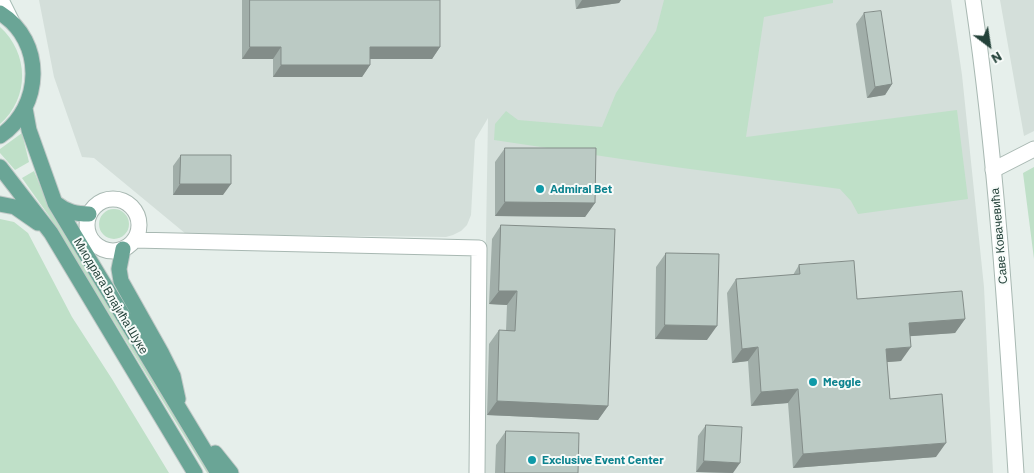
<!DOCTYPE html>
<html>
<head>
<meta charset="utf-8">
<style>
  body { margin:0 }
  #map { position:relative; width:1034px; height:473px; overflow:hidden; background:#e6efeb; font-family:Barlow,sans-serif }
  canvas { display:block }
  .north { position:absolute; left:964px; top:20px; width:50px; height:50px; -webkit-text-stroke:4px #f7fbf9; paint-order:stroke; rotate:149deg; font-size:14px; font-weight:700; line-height:20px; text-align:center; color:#24423a }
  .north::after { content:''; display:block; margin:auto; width:18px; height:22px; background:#24423a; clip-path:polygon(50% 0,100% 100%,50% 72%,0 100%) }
</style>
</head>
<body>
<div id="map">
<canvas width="1034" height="473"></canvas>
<div class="north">N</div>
</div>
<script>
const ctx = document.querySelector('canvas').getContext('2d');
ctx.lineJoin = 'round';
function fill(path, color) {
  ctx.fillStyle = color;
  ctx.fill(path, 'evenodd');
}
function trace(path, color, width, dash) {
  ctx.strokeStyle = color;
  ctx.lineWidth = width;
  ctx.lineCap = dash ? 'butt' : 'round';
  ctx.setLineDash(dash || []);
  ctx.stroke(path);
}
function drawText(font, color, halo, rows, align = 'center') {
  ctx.font = font + ' Barlow,sans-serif';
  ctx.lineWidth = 4;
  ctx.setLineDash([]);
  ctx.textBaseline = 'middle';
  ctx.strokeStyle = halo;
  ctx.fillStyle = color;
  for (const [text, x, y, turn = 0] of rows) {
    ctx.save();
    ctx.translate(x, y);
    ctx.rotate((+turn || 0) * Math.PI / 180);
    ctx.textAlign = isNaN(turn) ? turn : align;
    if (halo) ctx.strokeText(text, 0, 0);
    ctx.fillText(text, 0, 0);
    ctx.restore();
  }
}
fill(new Path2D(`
  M 39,0 L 951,0 L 962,75 L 984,287 L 993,473 L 482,473 L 488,118 L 475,140 L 471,215 L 467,225 L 461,231 L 453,235 L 446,237 L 186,234 L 94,158 L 82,157 L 54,77 Z
  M 1000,0 L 1034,0 L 1034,131 L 1024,136 Z`), '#d4dfda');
fill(new Path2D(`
  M 664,0 L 833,0 L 833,3 L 764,17 L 746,137 L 957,110 L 968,199 L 858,214 L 851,201 L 840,189 L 675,167 L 494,140 L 495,124 L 506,111 L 518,120 L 602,127 L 616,93 L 656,31 Z
  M 0,27 C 29,53 30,98 0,124 Z
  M 22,133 L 29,162 L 15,170 L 0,153 L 0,149 Z
  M 1034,167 L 1034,259 L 1023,173 Z
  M 34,171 L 52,214 L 211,473 L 207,473 L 49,216 L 22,178 Z
  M99 224a15 15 0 1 1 30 0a15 15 0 1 1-30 0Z
  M 0,219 L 14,222 L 28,233 L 72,317 L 112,379 L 169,473 L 0,473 Z`), '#bfe0c8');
const minor = new Path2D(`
  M 993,170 L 1034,149
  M87 225a26 26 0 1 1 52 0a26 26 0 1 1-52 0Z
  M 134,240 L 479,248 L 477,473`);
const tertiary = new Path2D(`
  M 973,0 C 996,157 1006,315 1016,473`);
const secondary = new Path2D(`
  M 1,0 L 12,22`);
const primary = new Path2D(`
  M 0,13 C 45,41 43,107 0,136
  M 25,108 L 29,130 L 55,203 L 218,473
  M 0,167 L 51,233 L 195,473
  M 0,204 L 15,207 L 38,223
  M 57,204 C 67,212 76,214 89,214
  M 123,249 L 119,269 L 121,281 L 162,354 L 173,376 L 178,399
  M 215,453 L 231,473`);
trace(minor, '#a8b8b2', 17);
trace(tertiary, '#a8b8b2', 17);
trace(secondary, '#a4bbb3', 17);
trace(primary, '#c2cac8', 17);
trace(minor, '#fff', 15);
trace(tertiary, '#fff', 15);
trace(secondary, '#fff', 15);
trace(primary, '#6aa596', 15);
fill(new Path2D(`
  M 242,0 L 440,0 L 440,47 L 432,59 L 370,59 L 370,65 L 362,77 L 273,77 L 273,59 L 242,59 Z
  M 575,0 L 621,0 L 619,3 L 576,9 Z
  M 864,13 L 892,84 L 885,95 L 867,98 L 856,24 Z
  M 505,148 L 595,203 L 585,217 L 495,216 L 495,162 Z
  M 181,155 L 223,195 L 173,195 L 173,166 Z
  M 501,225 L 608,406 L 598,420 L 487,415 L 489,344 L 499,330 L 506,331 L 507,305 L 489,304 L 492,239 Z
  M 666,253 L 707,340 L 655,339 L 656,267 Z
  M 799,265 L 857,299 L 965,319 L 955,333 L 910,336 L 901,361 L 887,362 L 890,399 L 936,457 L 793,468 L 788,403 L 751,406 L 748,361 L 732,363 L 727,293 L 736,279 L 793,275 Z
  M 706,425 L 733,473 L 696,472 L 698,436 Z
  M 506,431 L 578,473 L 495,473 L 496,445 Z`), '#a1aea9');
fill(new Path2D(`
  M 582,0 L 621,0 L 619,3 L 576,9 Z
  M 250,47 L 281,47 L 273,59 L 242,59 Z
  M 370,47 L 440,47 L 432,59 L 362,59 Z
  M 281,65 L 370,65 L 362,77 L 273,77 Z
  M 892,84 L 885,95 L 867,98 L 875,87 Z
  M 180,184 L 231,184 L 223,195 L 173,195 Z
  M 505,202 L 595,203 L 585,217 L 495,216 Z
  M 499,291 L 517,291 L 507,305 L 489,304 Z
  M 965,319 L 955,333 L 899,337 L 909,323 Z
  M 665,325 L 717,326 L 707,340 L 655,339 Z
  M 758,347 L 748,361 L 732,363 L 742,349 Z
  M 911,347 L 901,361 L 876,363 L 886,349 Z
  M 798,389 L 788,403 L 751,406 L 761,392 Z
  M 497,401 L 608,406 L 598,420 L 487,415 Z
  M 946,443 L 936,457 L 793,468 L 803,454 Z
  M 704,461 L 740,463 L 733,473 L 696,472 Z`), '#838d89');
const building = new Path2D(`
  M 250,0 L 440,0 L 440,47 L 370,47 L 370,65 L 281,65 L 281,47 L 250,47 Z
  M 881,11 L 892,84 L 875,87 L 864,13 Z
  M 505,148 L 596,148 L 595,203 L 505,202 Z
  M 181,155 L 231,155 L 231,184 L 180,184 Z
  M 501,225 L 615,229 L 608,406 L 497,401 L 499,330 L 515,331 L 517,291 L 499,291 Z
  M 666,253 L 719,254 L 717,326 L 665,325 Z
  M 854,261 L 857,299 L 962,291 L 965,319 L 909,323 L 911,347 L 886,349 L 890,399 L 942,394 L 946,443 L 803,454 L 798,389 L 761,392 L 758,347 L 742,349 L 736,279 L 800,274 L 799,265 Z
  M 706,425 L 742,427 L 740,463 L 704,461 Z
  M 506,431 L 579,433 L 578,473 L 505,473 Z`);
fill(building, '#bbcac4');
trace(building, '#838d89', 1);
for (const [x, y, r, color] of [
  [540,189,5,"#0f9aa8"],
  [813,382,5,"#0f9aa8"],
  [532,460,5,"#0f9aa8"]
]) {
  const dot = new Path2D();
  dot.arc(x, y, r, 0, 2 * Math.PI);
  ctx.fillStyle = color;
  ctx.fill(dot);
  trace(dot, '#f7fbf9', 2);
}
drawText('bold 12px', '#0d838f', '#f7fbf9', [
  ["Admiral Bet",550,189],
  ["Meggle",823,382],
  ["Exclusive Event Center",542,460]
], 'left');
drawText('12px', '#24423a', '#f7fbf9', [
  ["Саве Ковачевића",999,236,-95],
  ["Миодрага Влајића Шуке",111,296,59]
]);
</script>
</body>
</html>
